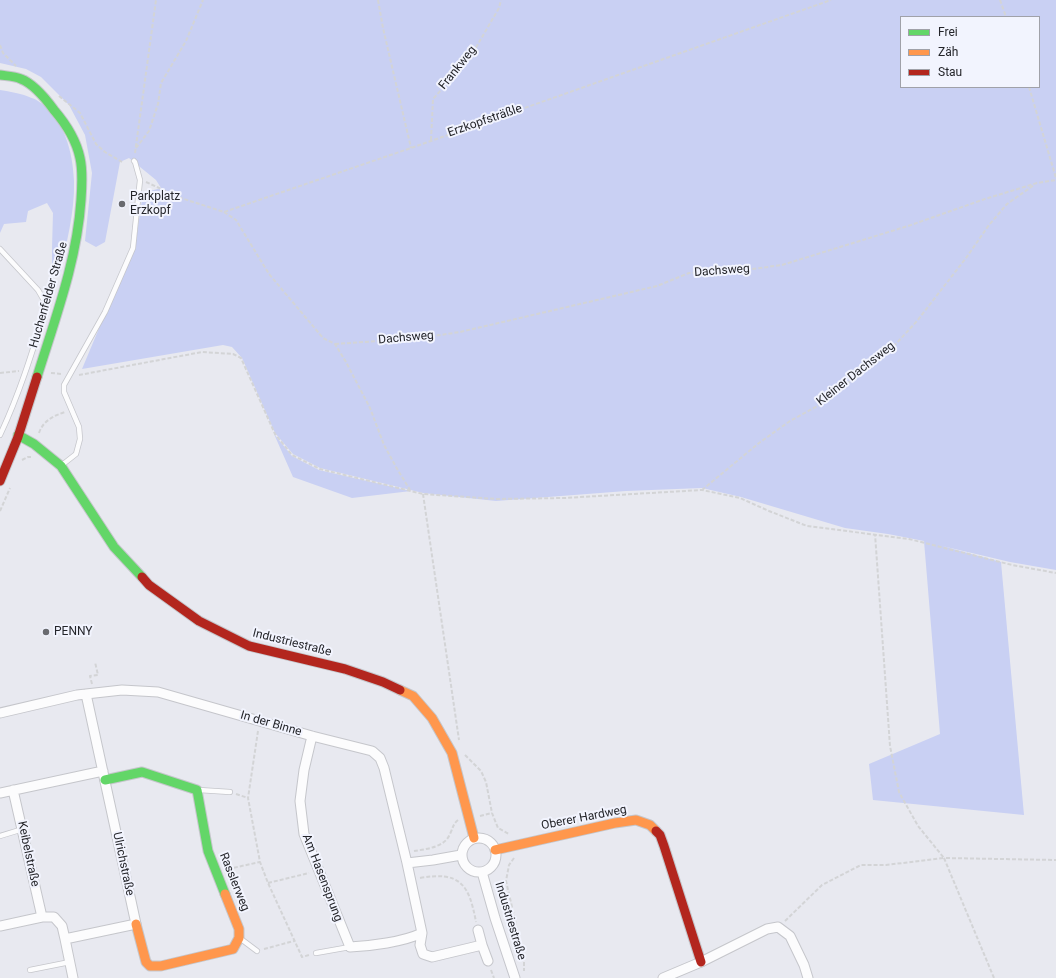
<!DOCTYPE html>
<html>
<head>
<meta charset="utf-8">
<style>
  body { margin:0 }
  #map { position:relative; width:1056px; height:978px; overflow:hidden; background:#e8e9f0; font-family:Roboto,sans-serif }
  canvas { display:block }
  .legend { position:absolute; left:900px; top:16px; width:140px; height:72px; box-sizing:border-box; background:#f2f4fe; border:1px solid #a0a1a9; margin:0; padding:5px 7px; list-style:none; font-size:12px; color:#24252a }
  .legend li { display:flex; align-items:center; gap:8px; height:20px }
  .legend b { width:20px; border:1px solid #a0a1a9 }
</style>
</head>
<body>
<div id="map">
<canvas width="1056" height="978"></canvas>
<ul class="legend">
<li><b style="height:5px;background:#63d668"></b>Frei</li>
<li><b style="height:5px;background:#ff974d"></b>Zäh</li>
<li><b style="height:5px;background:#b3261e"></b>Stau</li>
</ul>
</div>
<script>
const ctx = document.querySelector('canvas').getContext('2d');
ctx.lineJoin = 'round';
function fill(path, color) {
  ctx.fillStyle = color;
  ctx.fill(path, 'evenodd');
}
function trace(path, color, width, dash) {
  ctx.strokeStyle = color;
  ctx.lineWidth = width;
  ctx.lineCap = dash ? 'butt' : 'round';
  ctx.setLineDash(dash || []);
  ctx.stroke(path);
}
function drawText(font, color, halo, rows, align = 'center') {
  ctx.font = font + ' Roboto,sans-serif';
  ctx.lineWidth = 4;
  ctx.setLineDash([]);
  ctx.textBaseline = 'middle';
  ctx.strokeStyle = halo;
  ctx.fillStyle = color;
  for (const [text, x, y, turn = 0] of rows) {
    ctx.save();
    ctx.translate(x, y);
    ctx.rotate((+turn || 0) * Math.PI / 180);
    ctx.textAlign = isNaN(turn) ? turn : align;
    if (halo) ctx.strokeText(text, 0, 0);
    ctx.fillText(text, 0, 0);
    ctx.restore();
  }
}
fill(new Path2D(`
  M 0,0 L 1056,0 L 1056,570 L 1010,562 L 942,546 L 1001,562 L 1024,815 L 873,800 L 869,764 L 940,734 L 924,541 L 888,534 L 845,528 L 741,497 L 702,488 L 626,491 L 496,501 L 423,493 L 320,468 L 293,454 L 275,433 L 242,358 L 232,347 L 223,345 L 82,369 L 136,240 L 143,193 L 161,188 L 156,180 L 129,158 L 120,162 L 105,242 L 96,247 L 85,241 L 92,173 L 85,135 L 69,105 L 41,77 L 26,69 L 0,63 ZM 901,17 L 1039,17 L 1039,87 L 901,87 Z
  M 0,90 C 9,91 16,93 24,95 C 28,97 34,98 38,101 C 64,117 73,152 74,181 C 75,212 66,244 60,274 L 52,276 L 52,248 L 53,213 L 47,203 L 28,211 L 26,222 L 4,224 L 0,233 Z
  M 274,434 L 292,456 L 319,470 L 411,491 L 352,498 L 293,477 Z`), '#c9d0f3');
const lane = new Path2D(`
  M 0,249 L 38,290 L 45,302 L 45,311 C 32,353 19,395 0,435
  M 62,465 L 76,454 L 80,439 L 79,427 L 64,392 L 64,385 L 105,312 L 133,248 L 140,180 L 135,162 L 134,161
  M 199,790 L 230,792
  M 0,836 L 23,829
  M 241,939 L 257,951
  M 316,953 L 350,947
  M 30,970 L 70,962`);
const street = new Path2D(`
  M 0,713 L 77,695 L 122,690 L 158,692 L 312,736 L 372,751 L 380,758 L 384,768 L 407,863 L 433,860 L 461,855
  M 312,736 L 304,770 L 300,801 L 304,834 L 350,947 C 371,946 403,942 422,933
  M 0,793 L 103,771
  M462 855a17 17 0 1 1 34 0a17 17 0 1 1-34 0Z
  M 407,863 L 422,933 L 420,945 L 423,954 L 432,957 L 482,945 L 488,961
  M 482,872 L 495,918 L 515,978
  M 42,917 L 54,917 L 62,926 L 65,939
  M 0,926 L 42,917 L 13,790
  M 478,930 L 482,945
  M 73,978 L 65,939 L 136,924 L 86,694
  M 663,978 L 701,962 L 767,929 L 778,927 L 790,936 L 804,965 L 808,978`);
const fast = new Path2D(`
  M 0,75 C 7,76 14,76 21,79 C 34,84 46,99 54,110 C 66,124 76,139 80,158 C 83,171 82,186 81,200 C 77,261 55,319 37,377
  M 18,435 L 34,444 L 61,466 L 114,547 L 142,577
  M 105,780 L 142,772 L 197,790 L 208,851 L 225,894`);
const slow = new Path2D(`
  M 400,690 L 413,696 L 432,718 L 452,753 L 474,838
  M 495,850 L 615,823 L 636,820 L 650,825 L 656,831
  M 136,924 L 146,962 L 150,966 L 161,966 L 233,949 L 239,938 L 239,929 L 225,894`);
const jam = new Path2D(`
  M 0,481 L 18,437 L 37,377
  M 142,577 L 149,585 L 199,621 L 249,646 L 345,669 L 383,682 L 400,690
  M 656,831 L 660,835 L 664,846 L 701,962`);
trace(lane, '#c5c6cb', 6);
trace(street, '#c5c6cb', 11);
trace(fast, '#c5c6cb', 11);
trace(slow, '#c5c6cb', 11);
trace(jam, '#c5c6cb', 11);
trace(new Path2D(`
  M 378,0 L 383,28 L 411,148
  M 1000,0 L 1006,17
  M 0,45 L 3,53 L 16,66
  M 1029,87 L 1056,178
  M 59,96 L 80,113 L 96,144 L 105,152 L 122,162
  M 431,140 L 433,99 L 471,56 L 499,8 L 501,0
  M 136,148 L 149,131 L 158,104 L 161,83 L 186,41 L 203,0
  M 135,153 L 156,0
  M 146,182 L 181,198 L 224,212 L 411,148 L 831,0
  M 224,212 L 236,220 L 269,274 L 323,338 L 335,344 L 346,362 L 370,408 L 384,445 L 396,467 L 410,490
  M 335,344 L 421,338 L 460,332 L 657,286 L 689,273 L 738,271 L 782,265 L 908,226 L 985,199 L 1037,183 L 1056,180
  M 0,373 L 19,371
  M 51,373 L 62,374
  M 79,375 L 202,352 L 233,354 L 241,358 L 275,434 L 292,455 L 320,469 L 423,494 L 496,499 L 564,498 L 702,490 L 740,498 L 769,511 L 807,526 L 909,539 L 1012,565 L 1056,573
  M 39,433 C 43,421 53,416 65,412
  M 22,460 L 28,457 L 31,457
  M 702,490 L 759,443 L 790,421 L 823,403 L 894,346 L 917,321 L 966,258 L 989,225 L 1007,204 L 1034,185
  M 423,494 L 459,740
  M 0,511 L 10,488
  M 92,684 L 90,676 L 98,675 L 95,662
  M 258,731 L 248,798 L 260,862 L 268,883 L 302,957 L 309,955
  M 465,755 L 481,771 L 486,782 L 492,813 L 498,828 L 509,834
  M 236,794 L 248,798
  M 480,816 L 492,813
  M 414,851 C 427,849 445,847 450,834 C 453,828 453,824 458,820
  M 514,858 L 509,865 L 506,881 L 524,959 L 524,971
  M 228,869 L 260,862
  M 420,878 C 460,871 469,884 476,922
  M 268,883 L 309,873
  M 785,921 L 822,885 L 861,865 L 886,865 L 944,858 L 918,826 L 899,792 L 890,746 L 875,534
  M 264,949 L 294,941
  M 491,970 L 494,978
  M 994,978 L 944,858 L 1056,860`), '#d3d4d6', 2, [4, 2]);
trace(lane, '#fcfcfd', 4.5);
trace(street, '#fcfcfd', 9);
trace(fast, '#63d668', 9);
trace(slow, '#ff974d', 9);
trace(jam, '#b3261e', 9);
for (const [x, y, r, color] of [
  [122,204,4,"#696a6f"],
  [46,632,4,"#696a6f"]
]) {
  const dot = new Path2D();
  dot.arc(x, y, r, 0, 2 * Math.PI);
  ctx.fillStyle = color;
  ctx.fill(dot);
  trace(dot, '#f2f4fe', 1.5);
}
drawText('12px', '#24252a', '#f2f4fe', [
  ["Frankweg",458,68,-51],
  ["Erzkopfsträßle",485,121,-19],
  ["Dachsweg",722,271,-4],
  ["Huchenfelder Straße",49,295,-74],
  ["Dachsweg",406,338,-5],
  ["Kleiner Dachsweg",856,374,-38],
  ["Industriestraße",292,643,14],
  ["In der Binne",271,724,16],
  ["Oberer Hardweg",584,818,-11],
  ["Keibelstraße",28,854,78],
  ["Ulrichstraße",123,864,78],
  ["Am Hasensprung",322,878,69],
  ["Rasslerweg",234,882,68],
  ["Industriestraße",510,921,73]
]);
drawText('12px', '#24252a', '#f2f4fe', [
  ["Parkplatz",130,197],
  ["Erzkopf",130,211],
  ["PENNY",54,632]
], 'left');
</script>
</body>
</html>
